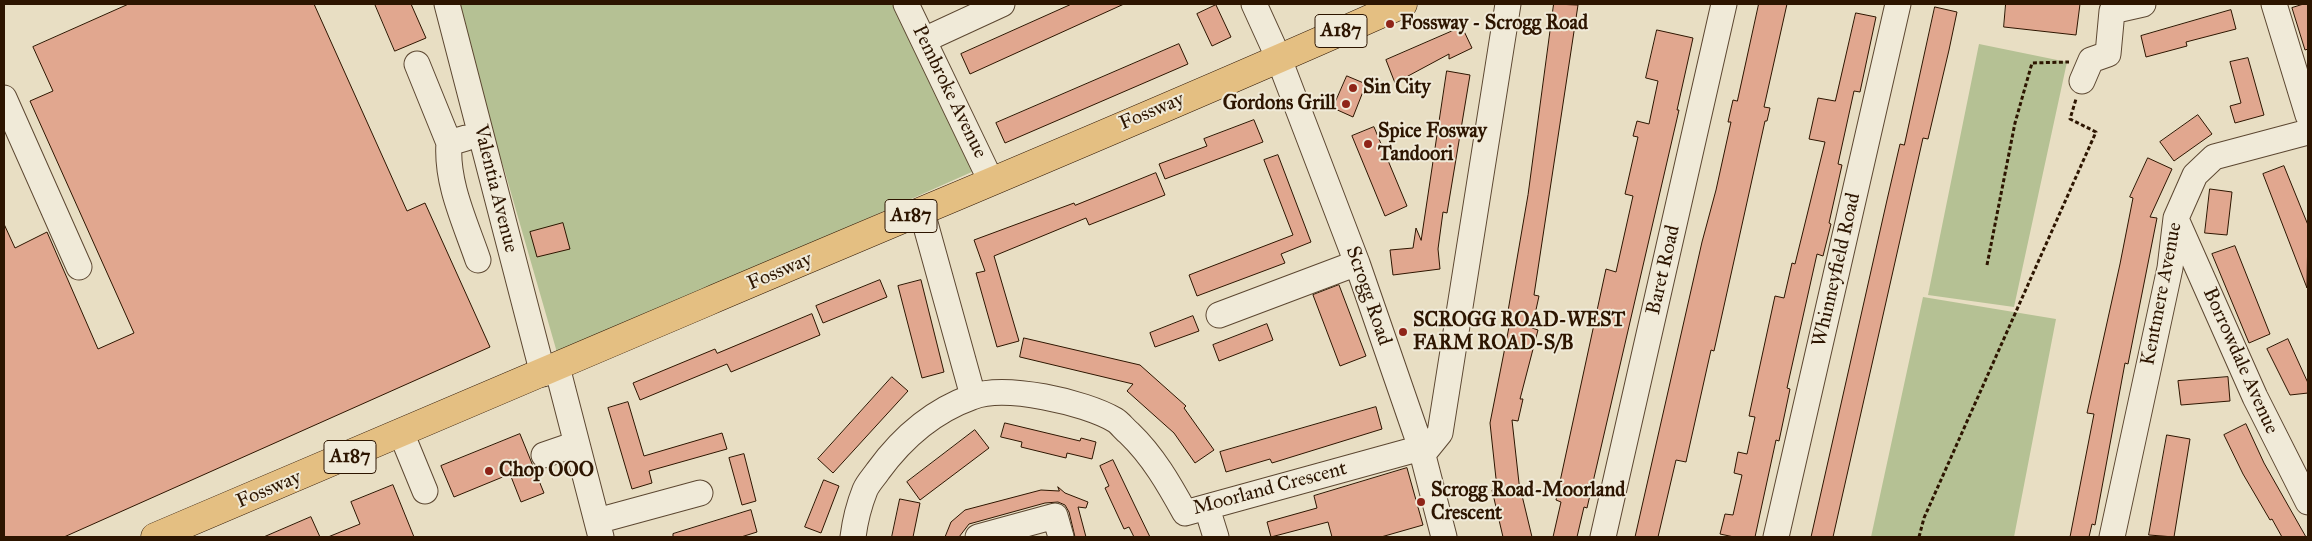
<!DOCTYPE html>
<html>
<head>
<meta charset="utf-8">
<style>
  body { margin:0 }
  #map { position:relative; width:2312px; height:541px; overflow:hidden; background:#e8dec3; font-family:"IM FELL Great Primer",serif }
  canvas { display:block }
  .frame { position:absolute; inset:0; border:5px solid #2d1500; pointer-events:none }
</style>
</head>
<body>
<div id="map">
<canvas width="2312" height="541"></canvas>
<div class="frame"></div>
</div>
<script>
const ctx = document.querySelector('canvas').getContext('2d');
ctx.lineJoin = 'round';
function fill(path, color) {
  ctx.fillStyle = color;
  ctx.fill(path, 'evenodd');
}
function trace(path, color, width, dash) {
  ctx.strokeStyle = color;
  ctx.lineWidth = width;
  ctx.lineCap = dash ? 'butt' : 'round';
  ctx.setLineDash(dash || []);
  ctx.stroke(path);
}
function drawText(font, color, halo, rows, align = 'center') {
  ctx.font = font + ' "IM FELL Great Primer",serif';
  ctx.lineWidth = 4;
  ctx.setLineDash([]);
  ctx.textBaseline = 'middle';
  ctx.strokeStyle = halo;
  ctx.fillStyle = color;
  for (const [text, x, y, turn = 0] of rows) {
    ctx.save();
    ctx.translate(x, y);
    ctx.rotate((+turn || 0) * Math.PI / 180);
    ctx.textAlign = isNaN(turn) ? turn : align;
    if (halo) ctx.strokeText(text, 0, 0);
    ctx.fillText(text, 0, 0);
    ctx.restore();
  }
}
fill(new Path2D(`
  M 451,4 L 901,4 L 983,167 L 558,356 L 505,172 Z
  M 1979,44 L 2067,62 L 2014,307 L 1928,295 Z
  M 1923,297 L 2056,319 L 2014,537 L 1871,537 Z`), '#b5c194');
const building = new Path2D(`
  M 129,4 L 314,4 L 407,211 L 425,203 L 490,347 L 64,537 L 4,537 L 4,224 L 15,248 L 47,232 L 98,349 L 134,333 L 30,101 L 53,91 L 33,47 Z
  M 375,4 L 411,4 L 426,38 L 395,51 Z
  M 1072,4 L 1124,4 L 970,74 L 961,54 Z
  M 1554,4 L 1578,5 L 1534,295 L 1539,296 L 1532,328 L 1538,330 L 1520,399 L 1523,399 L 1518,421 L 1512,420 L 1519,483 L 1532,537 L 1503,537 L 1492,490 L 1497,488 L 1490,423 L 1512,312 L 1508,311 L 1528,195 Z
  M 1759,4 L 1787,4 L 1764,107 L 1770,108 L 1767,121 L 1765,121 L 1714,351 L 1711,350 L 1686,462 L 1676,460 L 1658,537 L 1635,537 L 1702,242 L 1716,190 L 1731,122 L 1728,122 L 1733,100 L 1737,101 Z
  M 2006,4 L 2080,4 L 2076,35 L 2004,27 Z
  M 2304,4 L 2308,4 L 2308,49 L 2305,50 L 2292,8 Z
  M 1216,5 L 1231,37 L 1212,46 L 1197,14 Z
  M 1935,7 L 1957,12 L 1949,50 L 1928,139 L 1923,138 L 1833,537 L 1811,537 L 1887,200 L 1900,144 L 1904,145 Z
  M 2231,10 L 2236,29 L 2186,42 L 2187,46 L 2146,57 L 2141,36 Z
  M 1856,13 L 1876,17 L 1860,92 L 1854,91 L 1838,164 L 1842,165 L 1829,223 L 1831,224 L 1823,256 L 1817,254 L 1787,388 L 1790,389 L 1779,441 L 1776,440 L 1755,537 L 1734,537 L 1720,534 L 1725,514 L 1733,515 L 1742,475 L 1734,473 L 1738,452 L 1747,454 L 1755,417 L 1749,416 L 1775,296 L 1784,298 L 1792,263 L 1795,264 L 1825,142 L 1809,139 L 1818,98 L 1835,101 Z
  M 1462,27 L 1472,48 L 1449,59 L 1449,54 L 1395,83 L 1386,60 Z
  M 1657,30 L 1693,38 L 1677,110 L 1679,110 L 1587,508 L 1584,507 L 1577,537 L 1553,537 L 1561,502 L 1556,500 L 1606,269 L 1616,272 L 1633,196 L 1625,194 L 1638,137 L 1633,136 L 1637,121 L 1649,124 L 1658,81 L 1646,78 Z
  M 1179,44 L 1188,64 L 1005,143 L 996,123 Z
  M 2248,58 L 2264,115 L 2235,123 L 2230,106 L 2241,103 L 2230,62 Z
  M 1447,71 L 1470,75 L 1447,213 L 1443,212 L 1438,249 L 1440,269 L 1393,275 L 1390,250 L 1413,248 L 1416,228 L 1421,240 Z
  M 1347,76 L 1366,84 L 1353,117 L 1333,108 Z
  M 2198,115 L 2212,134 L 2174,161 L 2160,142 Z
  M 1254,120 L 1263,142 L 1165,179 L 1159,164 L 1207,146 L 1204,139 Z
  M 1374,127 L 1407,206 L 1385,216 L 1352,136 Z
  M 1278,155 L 1311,242 L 1281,254 L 1285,263 L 1197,296 L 1189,275 L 1293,235 L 1264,160 Z
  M 2148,158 L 2172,169 L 2150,217 L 2157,218 L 2128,364 L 2125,363 L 2095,525 L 2092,524 L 2089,537 L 2070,537 L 2094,414 L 2087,413 L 2120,264 L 2133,198 L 2130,197 Z
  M 2284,166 L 2308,225 L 2307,288 L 2263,174 Z
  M 1156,173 L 1165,195 L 1089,225 L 1086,218 L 994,256 L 1019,341 L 997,347 L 976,273 L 985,271 L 974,240 L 1074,203 L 1075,205 Z
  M 2210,189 L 2232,192 L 2227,235 L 2205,233 Z
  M 563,223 L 570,249 L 537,257 L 530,232 Z
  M 2235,246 L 2270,334 L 2249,343 L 2212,254 Z
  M 880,280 L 887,297 L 823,323 L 816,306 Z
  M 921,280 L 944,372 L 922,378 L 898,286 Z
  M 1339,285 L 1366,356 L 1340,366 L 1313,295 Z
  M 812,314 L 820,335 L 731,372 L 727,364 L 640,400 L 633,383 L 715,349 L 717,353 Z
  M 1193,316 L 1199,331 L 1155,347 L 1150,333 Z
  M 1267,324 L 1273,340 L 1219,361 L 1213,345 Z
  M 1024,338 L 1140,365 L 1186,406 L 1184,408 L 1214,450 L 1195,463 L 1174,433 L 1127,391 L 1133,384 L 1020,357 Z
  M 2288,339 L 2308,383 L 2308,393 L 2290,395 L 2267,349 Z
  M 892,377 L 908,391 L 833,473 L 818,459 Z
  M 2228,377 L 2230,401 L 2181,405 L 2178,381 Z
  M 628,402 L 644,456 L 722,433 L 727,449 L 649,471 L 652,483 L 632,489 L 608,408 Z
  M 1376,407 L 1382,429 L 1272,463 L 1270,459 L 1226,472 L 1220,452 Z
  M 1005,423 L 1080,441 L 1081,438 L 1096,442 L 1092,459 L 1067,453 L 1066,458 L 1021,447 L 1022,442 L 1001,437 Z
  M 2246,424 L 2264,463 L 2306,537 L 2282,537 L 2272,519 L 2270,520 L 2243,474 L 2224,435 Z
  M 975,430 L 989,448 L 920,500 L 907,482 Z
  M 520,434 L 544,493 L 521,502 L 510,474 L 454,497 L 441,466 Z
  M 2167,435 L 2190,439 L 2174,537 L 2149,535 Z
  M 744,454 L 756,501 L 742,505 L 729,458 Z
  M 1113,460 L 1134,504 L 1150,537 L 1134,537 L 1129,527 L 1124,529 L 1105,488 L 1109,486 L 1100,466 Z
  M 1407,468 L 1423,525 L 1381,537 L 1332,537 L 1328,522 L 1271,537 L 1267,522 L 1317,508 L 1314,496 Z
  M 824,480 L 839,486 L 821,533 L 805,527 Z
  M 393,485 L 414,537 L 328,537 L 360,524 L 351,502 Z
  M 1058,487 L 1065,493 L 1088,502 L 1086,508 L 1078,507 L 1086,537 L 1075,537 L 1069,512 L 1065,505 L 1058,502 L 1045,503 L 969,524 L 959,537 L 945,537 L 951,522 L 965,510 L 1041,490 L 1059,491 Z
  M 900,499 L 920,503 L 913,537 L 892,537 Z
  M 751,510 L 757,532 L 741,537 L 673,537 L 673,534 Z
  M 311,517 L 320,537 L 264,537 Z`);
fill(building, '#e1a78f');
trace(building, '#2d1500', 1);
const minor = new Path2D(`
  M 447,4 L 543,374
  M 906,4 L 991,181
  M 1254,4 L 1279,59 L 1357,263 L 1421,448 L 1444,537
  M 2274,4 L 2308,115
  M 924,40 L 1002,4
  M 417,64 L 449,143 L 466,138
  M 2082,81 L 2091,60 L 2108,54 L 2112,11 L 2143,4
  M 4,98 L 79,267
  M 449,143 C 446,183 465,222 478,260
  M 922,212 L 973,396
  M 2176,219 L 2255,397 L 2308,502
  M 1219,315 L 1357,263
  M 557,367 L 601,537
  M 402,435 L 425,491
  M 1423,454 L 1440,433 L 1508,4
  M 544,455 L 576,444
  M 1207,508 L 1216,537
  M 597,521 L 700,493
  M 853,537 C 855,521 859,505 865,490 C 868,483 874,477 878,471 C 902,438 933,411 972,397 C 1005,384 1084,402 1115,420 C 1120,423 1124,429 1129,433 C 1153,456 1169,484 1185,513 L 1421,448
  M 978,537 L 1055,516 L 1061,537
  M 1603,537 L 1724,4
  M 1776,537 L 1898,4
  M 2112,537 L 2170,268 L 2176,218 L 2195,175 L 2214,157 L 2308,132`);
const major = new Path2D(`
  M 155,537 C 340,460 523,380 707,302 C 939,203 1173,107 1403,4`);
trace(minor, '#5c4731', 27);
trace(major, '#2d1500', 29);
trace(new Path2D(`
  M 1987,265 L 2015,123 L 2032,63 L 2069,62
  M 1919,537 L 1924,518 L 2096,132 L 2070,119 L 2076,99`), '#2d1500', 3, [4, 2.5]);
trace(minor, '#f0ead8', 25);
trace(major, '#e4bf82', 28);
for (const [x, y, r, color] of [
  [1390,24,5,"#8f2418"],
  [1353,88,5,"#8f2418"],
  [1346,104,5,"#8f2418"],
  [1368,144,5,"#8f2418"],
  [1403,332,5,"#8f2418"],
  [489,471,5,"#8f2418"],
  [1421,502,5,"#8f2418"]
]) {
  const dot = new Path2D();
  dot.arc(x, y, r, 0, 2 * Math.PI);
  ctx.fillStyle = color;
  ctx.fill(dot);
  trace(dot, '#f0ead8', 2);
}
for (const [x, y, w] of [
  [1341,31,52],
  [911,216,52],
  [350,457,52]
]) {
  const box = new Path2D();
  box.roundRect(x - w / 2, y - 16.5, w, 33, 4);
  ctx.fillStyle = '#f0ead8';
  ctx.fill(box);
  trace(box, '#2d1500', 1);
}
drawText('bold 19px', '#2d1500', null, [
  ["A187",1341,31],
  ["A187",911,216],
  ["A187",350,457]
]);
drawText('bold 20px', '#2d1500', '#f0ead8', [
  ["Fossway - Scrogg Road",1400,24],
  ["Sin City",1363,88],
  ["Gordons Grill",1336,104,"right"],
  ["Spice Fosway",1378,132],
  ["Tandoori",1378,155],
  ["SCROGG ROAD-WEST",1413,321],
  ["FARM ROAD-S/B",1413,344],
  ["Chop OOO",499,471],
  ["Scrogg Road-Moorland",1431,491],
  ["Crescent",1431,514]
], 'left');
drawText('20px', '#2d1500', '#f0ead8', [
  ["Pembroke Avenue",949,92,64],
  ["Fossway",1152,112,-23],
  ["Valentia Avenue",495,189,76],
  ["Baret Road",1664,270,-77],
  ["Whinneyfield Road",1837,270,-77],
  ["Fossway",780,272,-23],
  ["Kentmere Avenue",2162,294,-79],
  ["Scrogg Road",1368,296,71],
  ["Borrowdale Avenue",2240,361,66],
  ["Moorland Crescent",1270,489,-15],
  ["Fossway",269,490,-23]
]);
</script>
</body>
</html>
